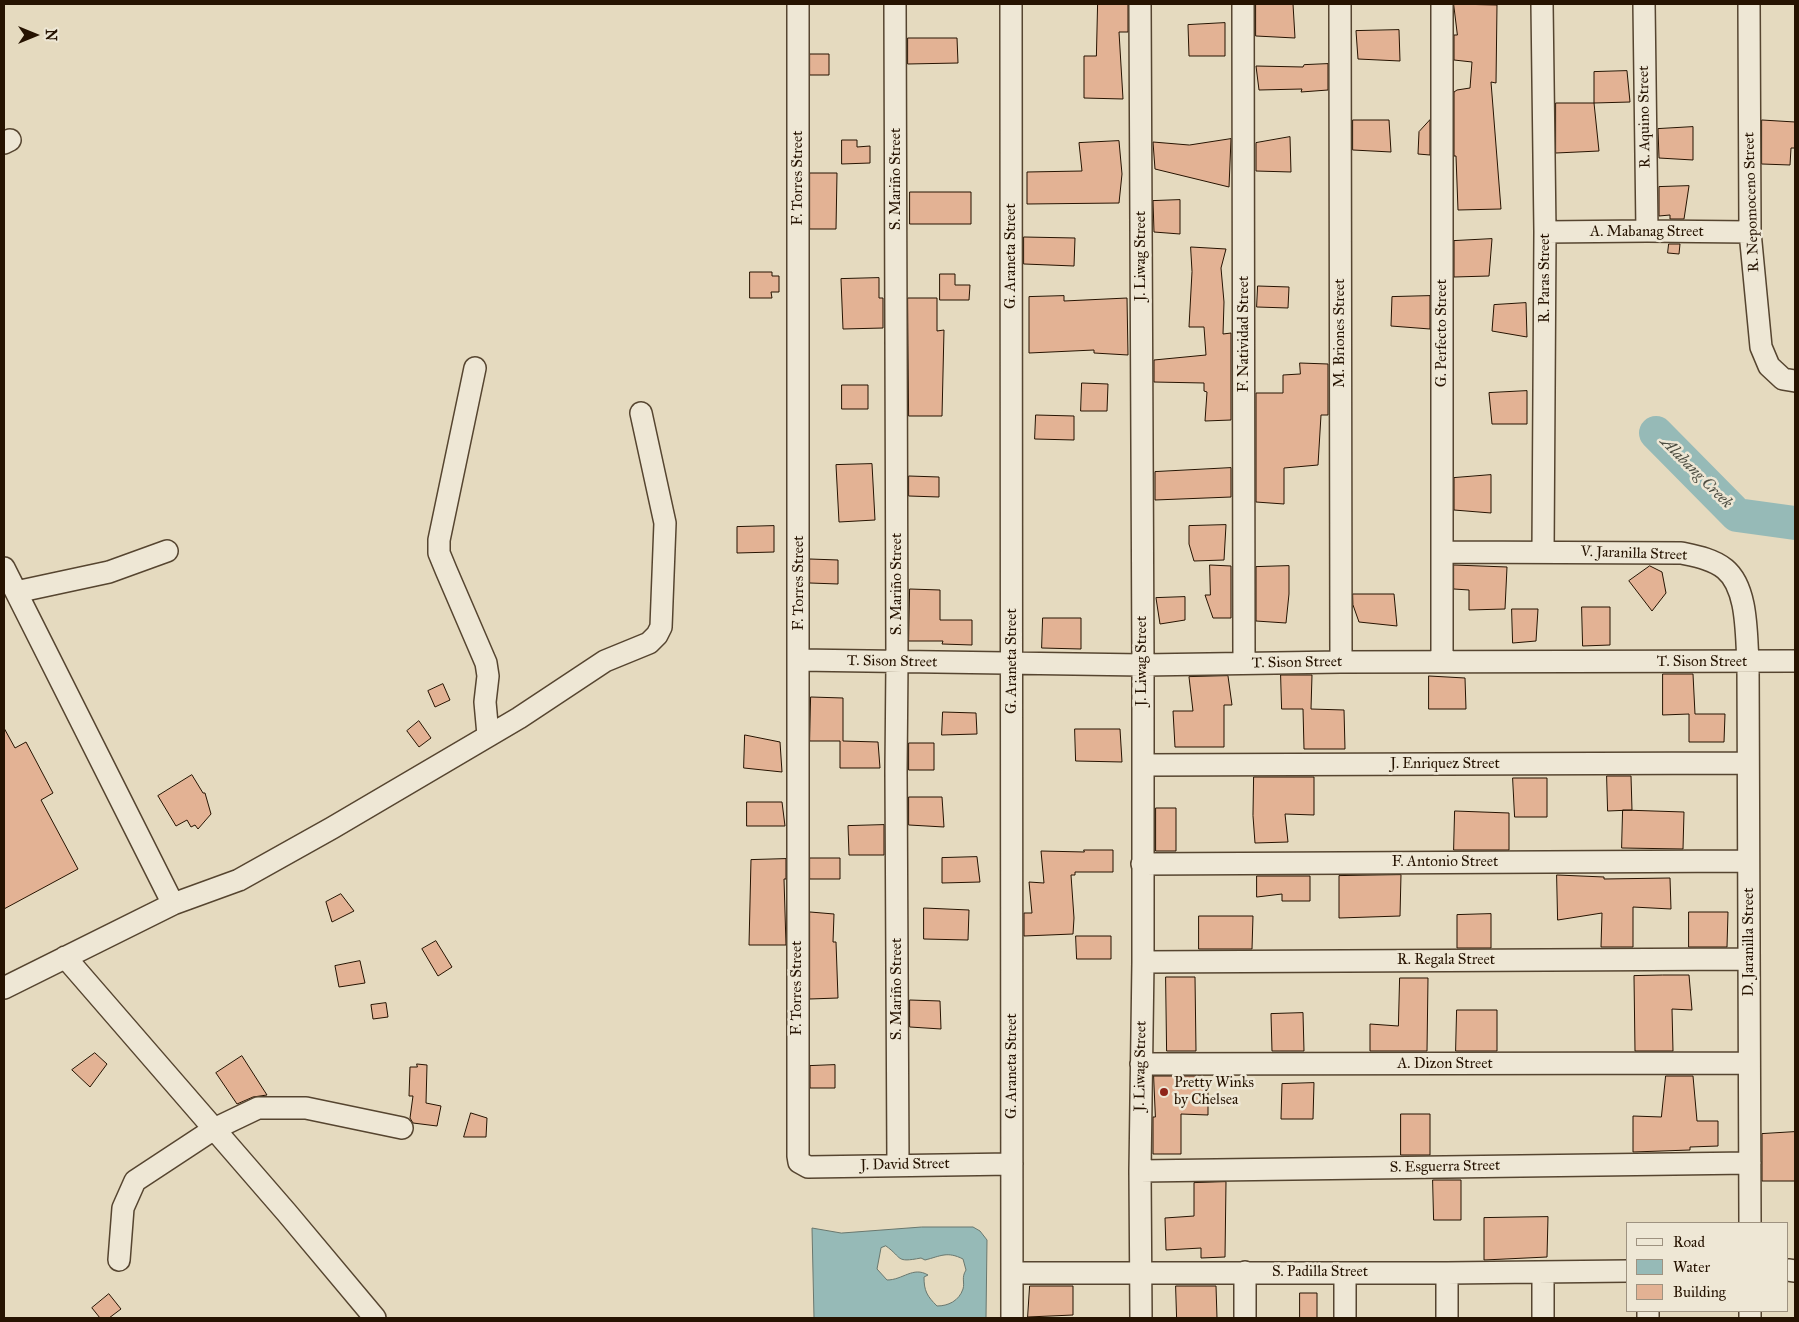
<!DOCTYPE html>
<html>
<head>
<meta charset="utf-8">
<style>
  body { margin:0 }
  #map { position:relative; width:1799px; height:1322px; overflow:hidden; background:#e5dabf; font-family:"IM FELL Great Primer",serif }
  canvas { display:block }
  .frame { position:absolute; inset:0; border:5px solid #261301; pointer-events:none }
  .legend { position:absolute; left:1626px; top:1222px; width:162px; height:90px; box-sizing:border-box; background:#eee7d5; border:1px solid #9e9280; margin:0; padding:6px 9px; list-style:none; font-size:15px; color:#261301 }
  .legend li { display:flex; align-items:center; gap:10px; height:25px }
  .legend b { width:25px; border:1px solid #9e9280 }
  .north { position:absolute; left:10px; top:10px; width:50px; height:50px; -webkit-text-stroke:4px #eee7d5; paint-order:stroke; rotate:90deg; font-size:14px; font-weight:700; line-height:20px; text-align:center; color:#261301 }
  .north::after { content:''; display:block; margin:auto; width:18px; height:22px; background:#261301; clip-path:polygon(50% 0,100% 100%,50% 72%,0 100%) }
</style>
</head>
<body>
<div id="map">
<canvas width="1799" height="1322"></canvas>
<div class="frame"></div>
<ul class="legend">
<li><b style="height:6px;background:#eee7d5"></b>Road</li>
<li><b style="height:14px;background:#96bab7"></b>Water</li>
<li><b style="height:14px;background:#e3b294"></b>Building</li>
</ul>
<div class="north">N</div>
</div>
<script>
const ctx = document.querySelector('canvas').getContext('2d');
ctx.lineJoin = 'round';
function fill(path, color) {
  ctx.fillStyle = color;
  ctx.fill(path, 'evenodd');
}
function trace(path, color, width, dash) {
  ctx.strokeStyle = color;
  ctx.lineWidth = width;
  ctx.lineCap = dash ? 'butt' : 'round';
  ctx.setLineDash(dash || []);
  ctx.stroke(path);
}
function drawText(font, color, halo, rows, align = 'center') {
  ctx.font = font + ' "IM FELL Great Primer",serif';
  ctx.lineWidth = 5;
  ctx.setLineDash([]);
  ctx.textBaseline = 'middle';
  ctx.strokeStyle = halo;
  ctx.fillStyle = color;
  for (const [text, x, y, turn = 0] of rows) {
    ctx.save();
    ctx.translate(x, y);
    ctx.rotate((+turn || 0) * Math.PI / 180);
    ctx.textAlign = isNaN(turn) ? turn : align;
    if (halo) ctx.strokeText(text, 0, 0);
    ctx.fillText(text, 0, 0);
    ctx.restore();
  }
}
const water = new Path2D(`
  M 922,1227 L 973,1227 L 980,1231 L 987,1240 L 986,1318 L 814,1318 L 812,1228 L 841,1233 ZM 886,1246 C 903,1258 895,1263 921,1258 L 925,1260 C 941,1256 947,1251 963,1259 L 966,1270 C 961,1278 965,1282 963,1289 C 959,1301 948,1306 937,1306 C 927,1296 924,1291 924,1277 L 928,1275 C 913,1266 903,1280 887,1280 L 877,1269 L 881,1248 Z`);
fill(water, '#96bab7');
trace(water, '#69776e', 1);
trace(new Path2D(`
  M 1656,433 L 1737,515 L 1795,523`), '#96bab7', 34);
const building = new Path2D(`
  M 1098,4 L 1128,4 L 1128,32 L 1119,32 L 1123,99 L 1084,98 L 1084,56 L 1096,56 Z
  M 1256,4 L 1293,4 L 1295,38 L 1256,36 Z
  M 1454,4 L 1497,5 L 1496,83 L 1491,82 L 1501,209 L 1458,210 L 1456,156 L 1454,156 L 1454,92 L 1457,90 L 1470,88 L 1472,62 L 1454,60 L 1454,35 L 1457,35 Z
  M 1225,23 L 1225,56 L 1189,56 L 1188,25 Z
  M 1399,30 L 1400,61 L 1358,59 L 1356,31 Z
  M 908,38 L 957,38 L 958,63 L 908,64 Z
  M 810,54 L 829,54 L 829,75 L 810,75 Z
  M 1328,64 L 1328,90 L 1301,92 L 1302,89 L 1259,90 L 1256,66 L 1303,67 L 1304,65 Z
  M 1627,71 L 1630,102 L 1594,103 L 1594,72 Z
  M 1556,103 L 1594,103 L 1599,151 L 1556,153 Z
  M 1353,120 L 1389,120 L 1391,152 L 1353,150 Z
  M 1430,120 L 1430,155 L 1418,154 L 1419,132 Z
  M 1762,120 L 1795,122 L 1795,148 L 1791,148 L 1790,165 L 1762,164 Z
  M 1693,127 L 1693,160 L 1659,158 L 1658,129 Z
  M 1290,137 L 1291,172 L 1256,171 L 1256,143 Z
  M 1231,139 L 1229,187 L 1155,169 L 1153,142 L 1189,145 Z
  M 842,140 L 857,140 L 857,147 L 870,146 L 870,163 L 842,164 Z
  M 1119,141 L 1122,174 L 1119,203 L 1027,204 L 1027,172 L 1082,171 L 1079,143 Z
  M 810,173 L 837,173 L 836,229 L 810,229 Z
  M 1689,186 L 1684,219 L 1670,219 L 1670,215 L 1659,216 L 1659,187 Z
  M 910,192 L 971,192 L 971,224 L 910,224 Z
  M 1180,200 L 1180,234 L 1154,232 L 1153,201 Z
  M 1024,237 L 1075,238 L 1074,266 L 1024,264 Z
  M 1492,239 L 1489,276 L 1454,277 L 1454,241 Z
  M 1669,244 L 1680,244 L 1679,254 L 1668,253 Z
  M 1191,247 L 1226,249 L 1221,268 L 1224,302 L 1223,334 L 1231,333 L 1231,420 L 1205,421 L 1207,392 L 1204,391 L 1204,383 L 1154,382 L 1154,360 L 1206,355 L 1204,327 L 1189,327 L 1192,272 Z
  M 750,272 L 772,272 L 772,276 L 779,276 L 779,292 L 771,292 L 772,298 L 750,298 Z
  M 940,274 L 955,274 L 955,285 L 970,285 L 969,300 L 940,300 Z
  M 879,278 L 879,298 L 883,298 L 883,328 L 843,329 L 841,279 Z
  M 1258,286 L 1289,287 L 1288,308 L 1257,307 Z
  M 1064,296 L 1064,301 L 1127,298 L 1128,355 L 1094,353 L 1094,350 L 1029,353 L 1029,297 Z
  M 1430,296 L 1430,329 L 1391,326 L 1392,297 Z
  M 908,298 L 937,298 L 937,331 L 944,330 L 942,416 L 909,416 Z
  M 1526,303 L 1527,337 L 1492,331 L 1494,305 Z
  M 1300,363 L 1328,364 L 1328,415 L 1321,415 L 1318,465 L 1284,468 L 1284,504 L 1256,502 L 1256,393 L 1283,393 L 1283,375 L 1300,374 Z
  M 1082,383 L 1108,384 L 1107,411 L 1081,411 Z
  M 842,385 L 868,385 L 868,409 L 842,409 Z
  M 1527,391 L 1527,424 L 1492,424 L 1489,393 Z
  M 1036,415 L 1074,416 L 1074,440 L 1035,439 Z
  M 872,464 L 875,520 L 839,522 L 836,465 Z
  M 1231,468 L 1231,497 L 1155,500 L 1155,472 Z
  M 1491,475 L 1491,513 L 1454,510 L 1454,478 Z
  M 909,476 L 939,477 L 939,497 L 909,496 Z
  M 1226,525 L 1224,560 L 1194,561 L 1189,544 L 1189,526 Z
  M 774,526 L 774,552 L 737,553 L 737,527 Z
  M 810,559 L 838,560 L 838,584 L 810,583 Z
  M 1210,565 L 1231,566 L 1231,618 L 1213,618 L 1205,595 L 1210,595 Z
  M 1454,565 L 1507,567 L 1505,609 L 1469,610 L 1469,590 L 1454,589 Z
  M 1289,566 L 1289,594 L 1286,623 L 1256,621 L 1256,567 Z
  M 1650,566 L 1662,572 L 1666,593 L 1652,611 L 1629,581 Z
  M 910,589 L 940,590 L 940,620 L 972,620 L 972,645 L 942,644 L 943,641 L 909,641 Z
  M 1353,594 L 1394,594 L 1397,626 L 1359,622 L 1353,605 Z
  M 1185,597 L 1185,620 L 1160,624 L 1156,598 Z
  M 1582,607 L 1610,607 L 1610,645 L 1583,646 Z
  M 1512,609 L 1538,609 L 1536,641 L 1513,643 Z
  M 1043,618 L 1081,618 L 1081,649 L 1042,648 Z
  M 1663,674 L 1693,674 L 1695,714 L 1725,714 L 1724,742 L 1689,742 L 1689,714 L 1663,715 Z
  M 1281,675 L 1312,675 L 1311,709 L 1344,710 L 1345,749 L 1304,749 L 1303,709 L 1282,709 Z
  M 1228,676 L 1232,705 L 1224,705 L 1224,747 L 1175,747 L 1173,711 L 1193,711 L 1189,677 Z
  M 1429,676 L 1465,678 L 1466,709 L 1429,709 Z
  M 443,684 L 450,700 L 435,707 L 428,691 Z
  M 811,697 L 843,698 L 843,741 L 878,742 L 880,768 L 840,768 L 840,741 L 810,741 Z
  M 943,712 L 976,713 L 977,734 L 942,735 Z
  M 419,721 L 431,738 L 419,747 L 407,731 Z
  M 4,728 L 15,748 L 26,742 L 53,793 L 41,800 L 78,869 L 4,909 Z
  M 1075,729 L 1120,729 L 1122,762 L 1076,761 Z
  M 745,735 L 780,742 L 782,772 L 744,768 Z
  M 909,743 L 934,743 L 934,770 L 909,770 Z
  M 192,775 L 203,793 L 205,793 L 211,814 L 198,829 L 195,825 L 191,827 L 187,820 L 176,826 L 158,796 Z
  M 1607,776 L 1631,776 L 1632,810 L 1608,811 Z
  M 1254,777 L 1314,777 L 1314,815 L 1285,814 L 1288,842 L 1255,843 L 1253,816 Z
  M 1513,778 L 1547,778 L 1547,817 L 1515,817 Z
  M 909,797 L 942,797 L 944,827 L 909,825 Z
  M 747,802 L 782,802 L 785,826 L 747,826 Z
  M 1156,808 L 1176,808 L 1176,851 L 1156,851 Z
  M 1623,810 L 1684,812 L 1683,849 L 1622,848 Z
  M 1455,811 L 1509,813 L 1509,850 L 1454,850 Z
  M 884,825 L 884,855 L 849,855 L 848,826 Z
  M 1084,850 L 1113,850 L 1113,872 L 1075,872 L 1075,875 L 1071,875 L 1074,918 L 1073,934 L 1024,936 L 1024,913 L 1032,913 L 1029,882 L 1044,883 L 1041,851 L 1084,852 Z
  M 977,857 L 980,882 L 942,883 L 942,858 Z
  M 810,858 L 840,858 L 840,879 L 810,879 Z
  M 786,859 L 786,879 L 784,879 L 786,945 L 749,945 L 751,860 Z
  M 1401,875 L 1400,916 L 1339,918 L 1339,876 Z
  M 1557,875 L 1604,877 L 1604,879 L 1670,878 L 1671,909 L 1633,907 L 1633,947 L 1601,947 L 1602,913 L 1558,920 Z
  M 1257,876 L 1310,876 L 1310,901 L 1282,901 L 1282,894 L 1257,897 Z
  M 341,894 L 354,911 L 332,922 L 326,902 Z
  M 924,908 L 969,910 L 968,940 L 924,939 Z
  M 810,912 L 834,914 L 833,942 L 836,942 L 838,998 L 810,999 Z
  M 1689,912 L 1728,912 L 1727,947 L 1689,947 Z
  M 1491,914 L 1491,948 L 1457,948 L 1457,915 Z
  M 1199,916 L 1253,916 L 1252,949 L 1199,949 Z
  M 1076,936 L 1111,936 L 1111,959 L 1077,959 Z
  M 436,941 L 452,967 L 438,976 L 422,949 Z
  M 360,961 L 365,983 L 339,987 L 335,966 Z
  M 1663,975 L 1689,975 L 1692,1010 L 1672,1009 L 1673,1051 L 1635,1051 L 1634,976 Z
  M 1166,977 L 1195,977 L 1196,1051 L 1167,1051 Z
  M 1400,978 L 1428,978 L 1427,1051 L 1370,1051 L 1370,1024 L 1398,1026 Z
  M 910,1000 L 940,1001 L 941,1029 L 910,1027 Z
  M 386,1003 L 388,1017 L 373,1019 L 371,1005 Z
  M 1457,1010 L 1497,1010 L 1497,1051 L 1456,1051 Z
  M 1303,1013 L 1304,1051 L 1272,1051 L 1271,1014 Z
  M 95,1053 L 107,1064 L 90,1087 L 72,1070 Z
  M 242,1056 L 267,1095 L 253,1097 L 237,1104 L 216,1073 Z
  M 417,1064 L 427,1065 L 426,1103 L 441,1106 L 437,1126 L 413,1123 L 410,1118 L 413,1096 L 409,1096 L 410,1067 L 417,1067 Z
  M 835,1065 L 835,1088 L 810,1088 L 810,1066 Z
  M 1154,1076 L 1196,1076 L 1196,1081 L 1208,1081 L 1208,1115 L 1181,1114 L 1181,1154 L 1153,1154 L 1153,1117 L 1155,1117 Z
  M 1666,1076 L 1693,1076 L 1697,1121 L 1718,1121 L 1718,1146 L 1690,1147 L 1690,1150 L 1633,1152 L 1633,1116 L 1661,1117 Z
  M 1314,1083 L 1313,1119 L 1281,1119 L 1282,1084 Z
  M 471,1113 L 487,1118 L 486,1137 L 464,1137 Z
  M 1401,1114 L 1430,1114 L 1430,1155 L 1401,1155 Z
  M 1795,1132 L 1795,1181 L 1762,1181 L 1762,1134 Z
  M 1433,1180 L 1461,1180 L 1461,1220 L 1434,1220 Z
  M 1226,1182 L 1225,1257 L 1201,1258 L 1201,1248 L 1166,1250 L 1165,1218 L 1194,1216 L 1194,1183 Z
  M 1548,1217 L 1547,1257 L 1484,1260 L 1484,1218 Z
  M 1030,1286 L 1073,1286 L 1073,1315 L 1028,1317 Z
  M 1176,1286 L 1216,1286 L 1217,1318 L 1177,1318 Z
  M 1300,1293 L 1317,1293 L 1317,1318 L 1300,1318 Z
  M 109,1294 L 121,1309 L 109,1318 L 100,1318 L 92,1308 Z`);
fill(building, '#e3b294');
trace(building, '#261301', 1);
const minor = new Path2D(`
  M 798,4 L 798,1156 L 799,1162 L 808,1167 L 1012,1164
  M 895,4 L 897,662 L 896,771 L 898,1165
  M 1011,4 L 1012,1318
  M 1140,4 L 1143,665 L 1143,962 L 1140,1171 L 1141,1318
  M 1243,4 L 1244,663
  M 1340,4 L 1341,662
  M 1442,4 L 1442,662
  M 1542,4 L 1545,232 L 1543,552
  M 1644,4 L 1647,231
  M 1749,4 L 1750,232 L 1761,347 L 1769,366 L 1783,379 L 1795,381
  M 4,143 L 10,140
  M 1545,232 L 1647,231 L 1750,232
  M 475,368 L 439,540 L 439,553 L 446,570 L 486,663 L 488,676 L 485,702 L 488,735
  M 1442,552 L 1681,553 C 1695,556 1713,559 1725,569 C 1748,588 1746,634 1748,662 L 1750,1223
  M 4,568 L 173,904
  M 16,592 L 109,572 L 167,551
  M 799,660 L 1143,665 L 1341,662 L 1795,661
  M 1143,765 L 1748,763
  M 1142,864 L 1748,861
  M 65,957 L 287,1213 L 375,1318
  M 1143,962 L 1749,959
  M 4,988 L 173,904 L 239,880 L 332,828 L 519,718 L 605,661 L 649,643 L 657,635 L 661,627 L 665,523 L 641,413
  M 1141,1064 L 1749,1063
  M 1140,1171 L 1750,1163
  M 119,1260 L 123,1208 L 135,1181 L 214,1129 L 258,1108 L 306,1108 L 402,1128
  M 1788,1270 L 1795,1271
  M 1543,1272 L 1543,1318
  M 1012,1273 L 1447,1273 L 1628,1271
  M 1345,1273 L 1345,1318
  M 1447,1273 L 1447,1318
  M 1648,1311 L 1648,1318
  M 1750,1311 L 1750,1318
  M 1245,1318 L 1245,1272`);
trace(minor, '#564530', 24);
trace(minor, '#eee7d5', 21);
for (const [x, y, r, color] of [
  [1164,1092,5,"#8f2418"]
]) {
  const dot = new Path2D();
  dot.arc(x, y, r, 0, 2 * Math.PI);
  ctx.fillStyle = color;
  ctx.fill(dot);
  trace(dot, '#eee7d5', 2);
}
drawText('15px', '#261301', '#eee7d5', [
  ["R. Aquino Street",1645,117,-91],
  ["F. Torres Street",798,178,-90],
  ["S. Mariño Street",896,179,-90],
  ["R. Nepomoceno Street",1752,202,-92],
  ["A. Mabanag Street",1647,232],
  ["G. Araneta Street",1011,256,-90],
  ["J. Liwag Street",1141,256,-90],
  ["R. Paras Street",1545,278,-90],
  ["M. Briones Street",1340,333,-90],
  ["G. Perfecto Street",1442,333,-90],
  ["F. Natividad Street",1244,334,-90],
  ["V. Jaranilla Street",1634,554,2],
  ["F. Torres Street",799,583,-90],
  ["S. Mariño Street",897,584,-90],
  ["G. Araneta Street",1012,661,-90],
  ["J. Liwag Street",1142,661,-90],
  ["T. Sison Street",892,662,1],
  ["T. Sison Street",1702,662],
  ["T. Sison Street",1297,663,-1],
  ["J. Enriquez Street",1445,764],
  ["F. Antonio Street",1445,862],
  ["D. Jaranilla Street",1749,942,-90],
  ["R. Regala Street",1446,960],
  ["F. Torres Street",797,988,-90],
  ["S. Mariño Street",897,989,-90],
  ["A. Dizon Street",1445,1064],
  ["G. Araneta Street",1012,1066,-90],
  ["J. Liwag Street",1141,1066,-89],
  ["J. David Street",905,1165,-1],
  ["S. Esguerra Street",1445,1167,-1],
  ["S. Padilla Street",1320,1272]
]);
drawText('15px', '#261301', '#eee7d5', [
  ["Pretty Winks",1174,1083],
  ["by Chelsea",1174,1100]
], 'left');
drawText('italic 16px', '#4d4d41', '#eee7d5', [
  ["Alabang Creek",1696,473,45]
]);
</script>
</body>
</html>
